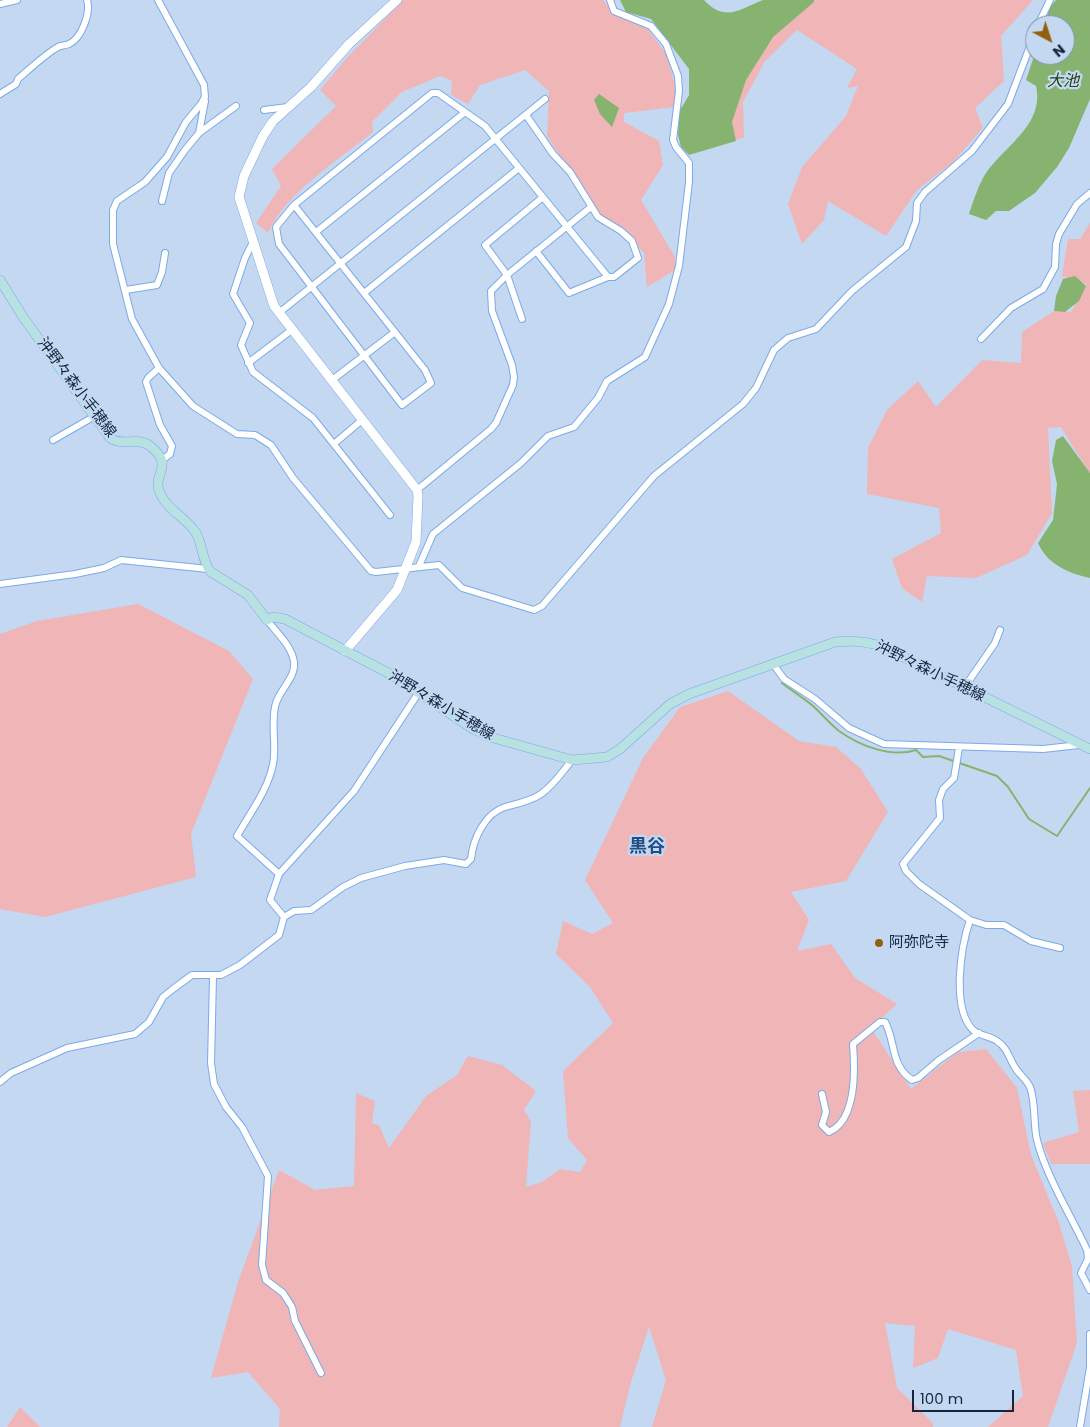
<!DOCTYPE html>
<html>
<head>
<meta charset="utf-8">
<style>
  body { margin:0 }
  #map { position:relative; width:1090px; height:1427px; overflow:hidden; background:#c4d8f2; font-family:Poppins,sans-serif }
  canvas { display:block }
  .north { position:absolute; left:1025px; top:15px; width:50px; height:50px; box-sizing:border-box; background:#c4d8f2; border:1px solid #7d91aa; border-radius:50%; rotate:140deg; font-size:14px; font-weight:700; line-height:20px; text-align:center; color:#13263e }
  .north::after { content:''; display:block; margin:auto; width:18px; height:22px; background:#90620d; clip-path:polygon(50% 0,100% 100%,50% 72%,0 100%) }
  .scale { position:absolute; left:912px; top:1390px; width:102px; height:22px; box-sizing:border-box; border:2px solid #13263e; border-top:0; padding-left:6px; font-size:15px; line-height:18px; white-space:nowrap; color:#13263e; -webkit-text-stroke:4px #c4d8f2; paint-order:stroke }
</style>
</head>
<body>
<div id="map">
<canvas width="1090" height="1427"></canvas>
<div class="north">N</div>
<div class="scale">100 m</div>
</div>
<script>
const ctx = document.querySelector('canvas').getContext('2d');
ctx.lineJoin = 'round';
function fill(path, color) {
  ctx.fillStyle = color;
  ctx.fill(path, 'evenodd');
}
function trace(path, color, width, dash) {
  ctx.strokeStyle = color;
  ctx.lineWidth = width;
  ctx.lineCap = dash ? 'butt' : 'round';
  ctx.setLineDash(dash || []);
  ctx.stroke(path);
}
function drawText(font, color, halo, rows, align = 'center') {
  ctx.font = font + ' Poppins,"Noto Sans JP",sans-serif';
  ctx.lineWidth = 4.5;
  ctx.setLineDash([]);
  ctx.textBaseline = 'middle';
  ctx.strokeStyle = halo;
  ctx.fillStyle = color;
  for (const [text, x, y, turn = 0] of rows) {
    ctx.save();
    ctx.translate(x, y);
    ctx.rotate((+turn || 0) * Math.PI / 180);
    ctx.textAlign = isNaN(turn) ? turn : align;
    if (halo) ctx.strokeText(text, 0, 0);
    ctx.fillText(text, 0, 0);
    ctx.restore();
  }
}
fill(new Path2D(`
  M 403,0 L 603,0 L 616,16 L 648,29 L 666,54 L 676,88 L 674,107 L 624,113 L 624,122 L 659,141 L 663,165 L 641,200 L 675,257 L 675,270 L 647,287 L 644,253 L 614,223 L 598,213 L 547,136 L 549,91 L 525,70 L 480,85 L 468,104 L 451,95 L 452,81 L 440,76 L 402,92 L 372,122 L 373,132 C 339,160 286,192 268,233 L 256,223 L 281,186 L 272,169 L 336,106 L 320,90 L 345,60 Z
  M 800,0 L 1033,0 L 1001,36 L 1004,81 L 975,108 L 983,128 L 953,162 L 917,190 L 886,236 L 828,201 L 824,220 L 802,244 L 788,204 L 802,167 L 846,116 L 858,86 L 847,88 L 857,69 L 797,30 L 765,61 L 743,102 L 744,137 L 731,142 L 727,102 L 764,35 Z
  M 1090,223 L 1090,474 L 1061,427 L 1048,428 L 1052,513 L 1027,555 L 976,578 L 927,576 L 922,602 L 902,588 L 892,559 L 941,533 L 939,508 L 867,494 L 868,448 L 887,410 L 918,381 L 936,407 L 982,360 L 1021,363 L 1022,332 L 1054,311 L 1071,312 L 1087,284 L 1062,276 L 1068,239 L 1080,239 Z
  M 138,604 L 229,651 L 253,679 L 191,834 L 196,877 L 45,917 L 0,909 L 0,634 L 37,621 Z
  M 728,691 L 799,741 L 836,747 L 861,769 L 888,812 L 846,881 L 791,892 L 809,920 L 797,951 L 831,944 L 855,978 L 897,1004 L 871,1028 L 911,1089 L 958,1052 L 986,1049 L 1017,1088 L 1031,1155 L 1059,1223 L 1072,1267 L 1077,1343 L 1048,1427 L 988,1427 L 1023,1396 L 1016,1350 L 948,1329 L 938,1358 L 913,1368 L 915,1326 L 885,1323 L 897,1388 L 933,1423 L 933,1427 L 652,1427 L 666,1380 L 649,1327 L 631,1382 L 620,1427 L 279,1427 L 280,1409 L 248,1372 L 211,1378 L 238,1282 L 279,1170 L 315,1190 L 354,1186 L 356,1093 L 375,1101 L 372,1123 L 379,1125 L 389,1148 L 426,1096 L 457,1075 L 468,1056 L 502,1065 L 536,1091 L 524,1110 L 531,1121 L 526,1187 L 542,1182 L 560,1169 L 580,1172 L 587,1160 L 568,1138 L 563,1071 L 613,1023 L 590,987 L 556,954 L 563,921 L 592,934 L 613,923 L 585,880 L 643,758 L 680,707 Z
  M 1090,1090 L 1090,1164 L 1051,1164 L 1043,1143 L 1079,1132 L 1073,1091 Z
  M 20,1407 L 40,1427 L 7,1427 Z`), '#efb5b7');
fill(new Path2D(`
  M 620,0 L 704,0 C 725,23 740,9 763,0 C 774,0 802,0 814,0 L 814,2 L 773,37 L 746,80 L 732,122 L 736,141 L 689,155 L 681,147 L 678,135 L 679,112 L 689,95 L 689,69 L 651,19 L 626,12 Z
  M 1056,0 L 1090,0 L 1090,99 L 1069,148 L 1057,167 L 1035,193 L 1009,211 L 996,211 L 986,220 L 969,214 C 973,202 977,189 983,178 C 1001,147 1045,127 1036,86 L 1026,80 L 1035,53 L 1035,55 L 1065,55 L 1065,25 L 1044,25 L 1050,7 Z
  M 599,94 L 619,108 L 612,127 L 600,114 L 594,100 Z
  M 1075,276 L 1086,286 L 1079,301 L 1065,312 L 1054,311 L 1056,296 L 1063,279 Z
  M 1063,436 L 1090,473 L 1090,578 C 1068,573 1047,564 1038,543 L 1053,520 L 1057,484 L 1052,461 L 1056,440 Z`), '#86b370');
trace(new Path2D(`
  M 782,683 C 792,691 804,698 813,706 C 822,714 830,724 839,731 C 860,746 891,758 916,750 L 923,757 L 939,756 L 997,776 L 1008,787 L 1029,819 L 1057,836 L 1090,788`), '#86b370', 2);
const minor = new Path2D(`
  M 158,0 L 204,85 L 205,97 L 201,104 L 186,122 L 167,157 L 145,182 L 117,201 L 113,210 L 113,244 L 132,319 L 159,368 L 193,406 L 237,434 L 255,435 L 271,445 L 293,478 L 371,571 L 376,572 L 439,565 L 462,588 L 534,610 L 542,606 L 654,476 L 743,404 L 756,388 L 774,350 L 788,338 L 816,329 L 852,291 L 906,247 L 916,221 L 917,203 L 925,192 L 972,151 L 1008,104 L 1035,33
  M 0,4 L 17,0
  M 1038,25 L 1050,0
  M 0,94 L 16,84 L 18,79 C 31,68 44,55 58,47 C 61,45 65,46 69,44 C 82,38 91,12 87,0
  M 264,110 L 288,107
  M 526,115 L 553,154 L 570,172 L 598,217 L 621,231 L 632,241 L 638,258 L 614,277 L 608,277 L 569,293 L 536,251
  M 199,133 L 205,101
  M 162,201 L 169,173 L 185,150 L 199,133 L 236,106
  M 294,205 L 425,370 L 431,383 L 402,405 L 279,244 L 276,227 L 294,205 L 432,93 L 438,93 L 485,126 L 608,277
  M 316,232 L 464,113
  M 254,240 L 245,258 L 233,294 L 250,323 L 241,345 L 253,372 L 313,418 L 390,515
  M 126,290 L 157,285 L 162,272 L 165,253
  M 364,293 L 519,168
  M 280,312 L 545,99
  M 522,319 L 507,275 L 485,245 L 543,197
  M 981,339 L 1011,308 L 1043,289 L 1055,267 L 1056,244 L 1059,234 L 1077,204 L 1090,193
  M 248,363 L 293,329
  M 159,368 L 148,378 L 146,382 L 160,425 L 172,446 L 170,454 L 162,460
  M 332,380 L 395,332
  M 53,440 L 95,416
  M 335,443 L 362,420
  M 417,490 L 491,429 L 496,423 L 513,385 L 514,377 L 512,365 L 492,311 L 491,291 L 507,275 L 591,207
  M 419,566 L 433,534 L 521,463 L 548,436 L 574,427 L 598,398 L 607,381 L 645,357 L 669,304 L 679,266 L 689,182 L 689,163 L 676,147 L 673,140 L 679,91 L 678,76 L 666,44 L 651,26 L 614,11 L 610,0
  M 0,584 L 75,574 L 104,568 L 121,560 L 208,569
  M 267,620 C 276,632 292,646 294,662 C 296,677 281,688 276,703 C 270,722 277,744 273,764 C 268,790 250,813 237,836 L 279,874
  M 773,664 L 784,679 L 815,699 L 849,728 L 884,744 L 1043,749 L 1079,745
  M 964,688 L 995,643 L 1000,630
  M 959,748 L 954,778 L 943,789 L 939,800 L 940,818 L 903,864 L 906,871 L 919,884 L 970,920 L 986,925 L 1004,925 L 1031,941 L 1060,948
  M 284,917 L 294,911 L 311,910 L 343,887 L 361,878 L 405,866 L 444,860 L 466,864 L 471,859 C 473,839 485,813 505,807 C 517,804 531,801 541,794 C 554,785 563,771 572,760
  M 970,920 C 961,946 951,1008 973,1030 C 980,1036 990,1036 997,1041 C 1008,1048 1009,1059 1016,1069 C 1020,1075 1027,1080 1030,1087 C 1036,1103 1033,1123 1037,1140 C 1046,1176 1071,1216 1087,1250 L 1088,1259 L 1081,1273 L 1090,1290
  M 213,977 L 211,1063 L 214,1084 L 226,1107 L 242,1127 L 268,1176 L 262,1265 L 266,1280 L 283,1293 L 292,1307 L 295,1321 L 321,1373
  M 0,1082 L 11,1073 L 67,1048 L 135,1034 L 149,1022 L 163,997 L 173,989 L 192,975 L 221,975 L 240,965 L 279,935 L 284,917 L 270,900 L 279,874 L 354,791 L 419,692
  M 822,1094 L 826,1112 L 822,1125 L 829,1132 C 857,1120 855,1069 853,1044 L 880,1022 L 885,1022 C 896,1042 890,1065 912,1080 L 918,1078 L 939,1060 L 979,1033
  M 1090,1334 L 1090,1367
  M 1080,1427 L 1090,1367`);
const tertiary = new Path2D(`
  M 345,651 L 397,590 L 416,542 L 418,496 L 417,490 L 274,306 L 239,197 L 244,176 L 263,136 L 273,121 L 311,87 L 349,44 L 397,0`);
const secondary = new Path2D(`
  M 0,280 L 23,317 L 110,438 C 122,447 137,436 150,446 C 176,466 151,474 160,493 C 167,510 187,518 196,533 C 203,545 202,562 211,572 L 248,595 L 267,620 L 273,617 L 285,619 L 392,675 L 473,729 L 490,737 L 572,760 L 607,757 L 620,749 L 670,704 L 689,694 L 835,642 C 853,640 867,641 883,647 L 1090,749`);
trace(minor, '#7aaae8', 8);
trace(tertiary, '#7aaae8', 10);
trace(secondary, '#7aaae8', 10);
trace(minor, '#fff', 6);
trace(tertiary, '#fff', 9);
trace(secondary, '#b8e1e2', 9);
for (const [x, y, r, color] of [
  [879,943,5,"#90620d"]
]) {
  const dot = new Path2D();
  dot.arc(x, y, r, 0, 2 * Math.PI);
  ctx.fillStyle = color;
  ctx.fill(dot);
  trace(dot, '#c4d8f2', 2);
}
drawText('15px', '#13263e', '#c4d8f2', [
  ["沖野々森小手穂線",76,388,53],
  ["沖野々森小手穂線",930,672,26],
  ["沖野々森小手穂線",441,706,31]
]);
drawText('15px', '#13263e', '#c4d8f2', [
  ["阿弥陀寺",889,943]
], 'left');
drawText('italic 16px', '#234111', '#c4d8f2', [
  ["大池",1063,82]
]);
drawText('bold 18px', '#214d85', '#c4d8f2', [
  ["黒谷",647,847]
]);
</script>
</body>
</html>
